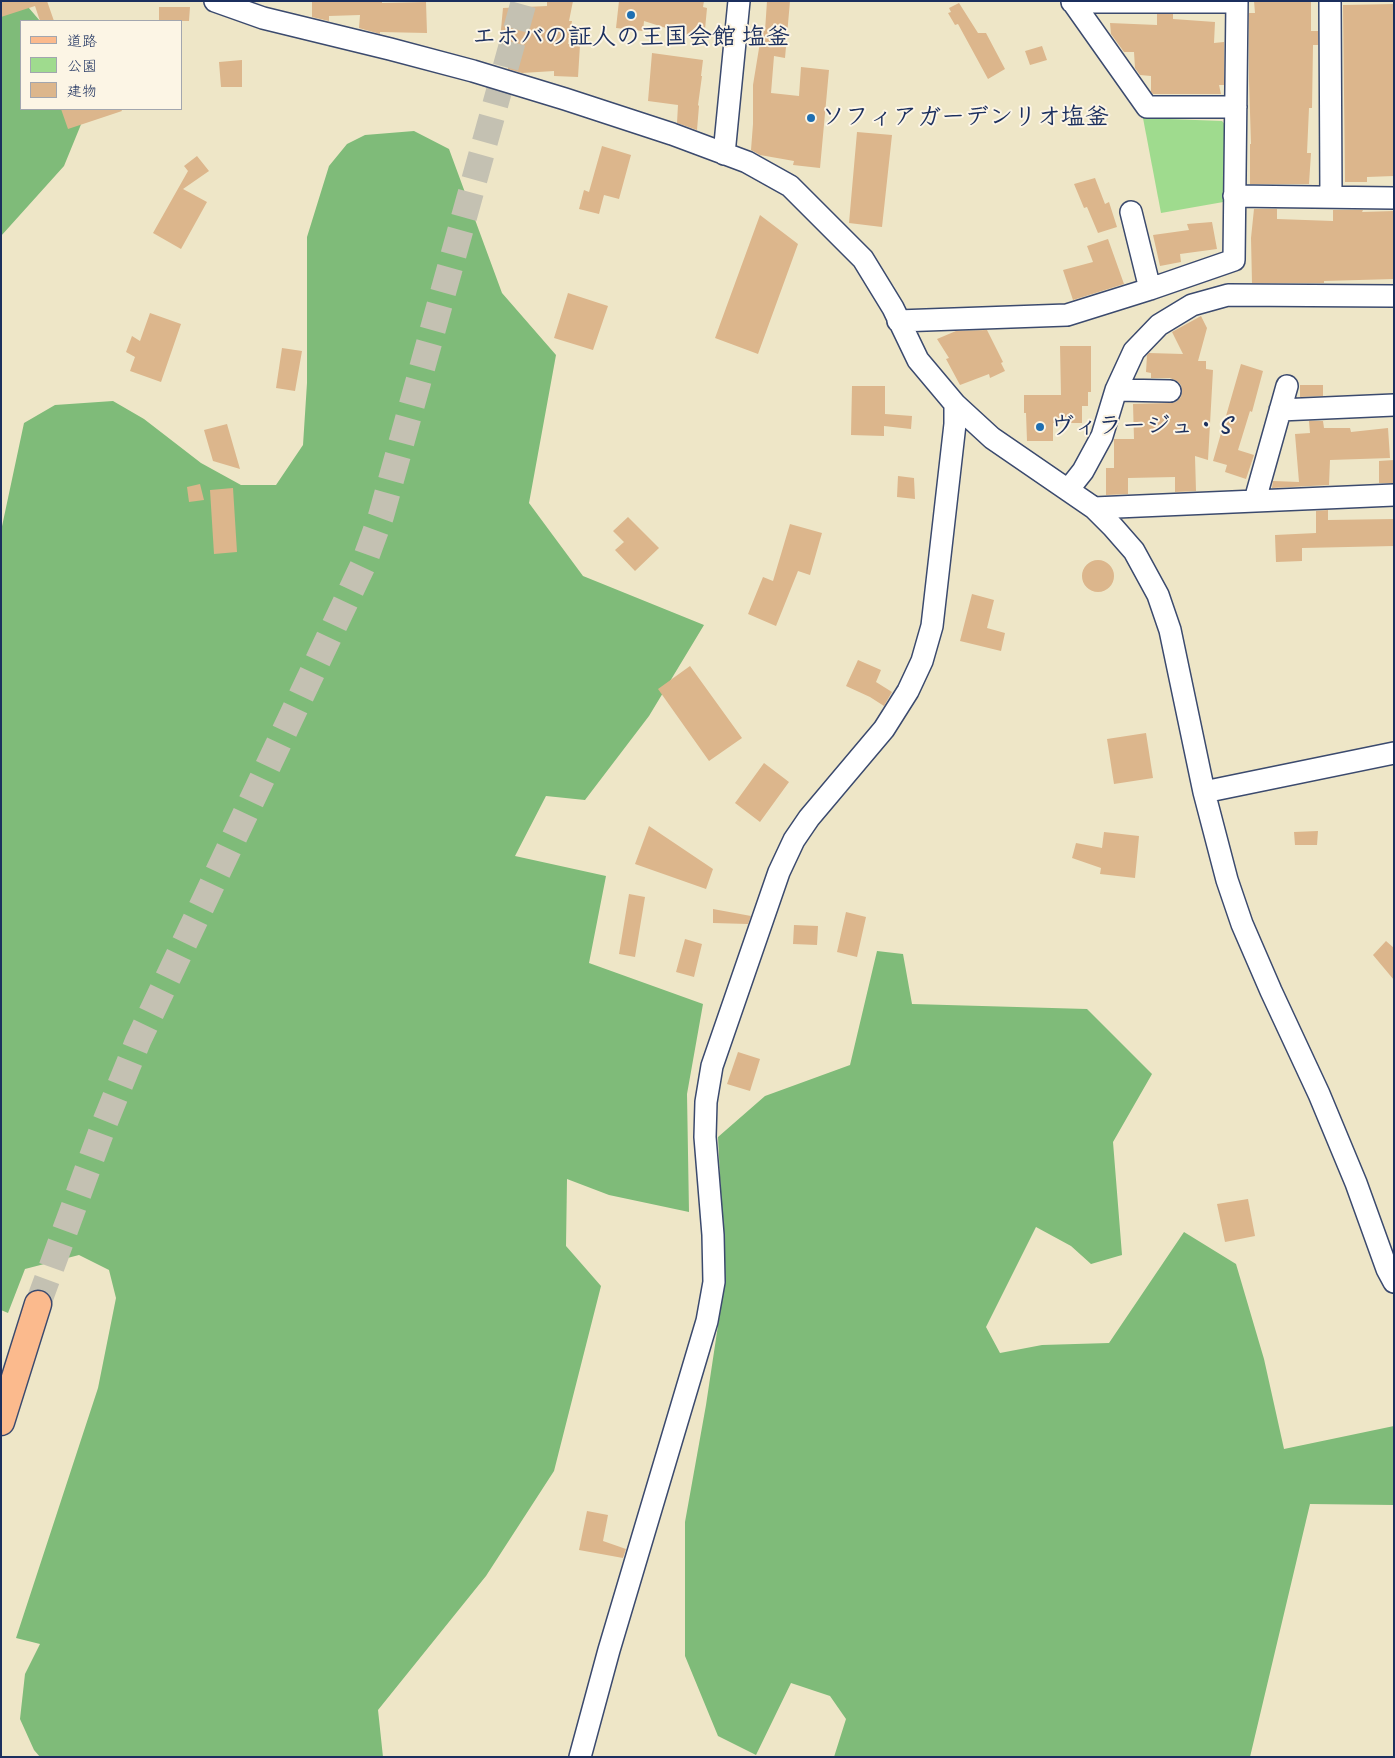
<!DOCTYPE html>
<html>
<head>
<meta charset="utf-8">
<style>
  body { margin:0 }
  #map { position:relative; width:1395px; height:1758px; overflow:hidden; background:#eee6c7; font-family:Caveat,"Klee One",sans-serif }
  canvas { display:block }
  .frame { position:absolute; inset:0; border:2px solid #1b2f5e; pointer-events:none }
  .legend { position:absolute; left:20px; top:20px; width:162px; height:90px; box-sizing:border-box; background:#fcf5e5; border:1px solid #a2a6af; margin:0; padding:6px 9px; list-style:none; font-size:15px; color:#1b2f5e }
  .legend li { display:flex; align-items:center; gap:10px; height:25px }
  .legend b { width:25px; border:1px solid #a2a6af }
</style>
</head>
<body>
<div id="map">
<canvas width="1395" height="1758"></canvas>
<div class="frame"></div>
<ul class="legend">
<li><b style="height:6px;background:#fbba8d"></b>道路</li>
<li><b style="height:14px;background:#9fdb8e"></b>公園</li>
<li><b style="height:14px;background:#dcb68c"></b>建物</li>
</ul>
</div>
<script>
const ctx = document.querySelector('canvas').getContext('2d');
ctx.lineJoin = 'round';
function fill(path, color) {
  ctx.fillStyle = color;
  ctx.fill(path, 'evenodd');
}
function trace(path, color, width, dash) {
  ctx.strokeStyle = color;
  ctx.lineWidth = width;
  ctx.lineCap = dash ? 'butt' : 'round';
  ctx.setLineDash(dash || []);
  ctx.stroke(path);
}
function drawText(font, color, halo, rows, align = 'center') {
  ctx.font = font + ' Caveat,"Klee One",sans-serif';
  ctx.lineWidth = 4;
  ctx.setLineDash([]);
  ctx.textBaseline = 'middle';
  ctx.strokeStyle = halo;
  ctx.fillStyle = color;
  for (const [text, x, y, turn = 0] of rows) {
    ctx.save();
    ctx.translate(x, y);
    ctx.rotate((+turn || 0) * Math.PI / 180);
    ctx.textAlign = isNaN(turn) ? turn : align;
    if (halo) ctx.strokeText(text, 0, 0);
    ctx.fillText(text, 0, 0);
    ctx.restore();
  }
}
fill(new Path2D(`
  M 1143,118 L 1222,121 L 1230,130 L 1229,201 L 1161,213 Z`), '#9fdb8e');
fill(new Path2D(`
  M 1,1 L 23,1 L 40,21 L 21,21 L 21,109 L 81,109 L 82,122 L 64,166 L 1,236 Z
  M 414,131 L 449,149 L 502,293 L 556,355 L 529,503 L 583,576 L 704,625 L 649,716 L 585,800 L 546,796 L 515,856 L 606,876 L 589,963 L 703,1004 L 687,1094 L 689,1212 L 609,1195 L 567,1179 L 566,1246 L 601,1286 L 554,1471 L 486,1576 L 378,1710 L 383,1757 L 40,1757 L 34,1750 L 20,1719 L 25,1674 L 40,1644 L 16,1638 L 98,1388 L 116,1298 L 109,1270 L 79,1255 L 25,1269 L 8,1313 L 1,1310 L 1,531 L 24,423 L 55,405 L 113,401 L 144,419 L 201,463 L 241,485 L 276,485 L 303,445 L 307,383 L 307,237 L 329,166 L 347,144 L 365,135 Z
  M 877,951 L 903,954 L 912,1004 L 1087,1009 L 1152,1074 L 1113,1142 L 1122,1255 L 1091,1264 L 1071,1246 L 1036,1227 L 986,1327 L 1000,1353 L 1042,1345 L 1109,1343 L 1184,1232 L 1236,1264 L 1264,1359 L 1284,1449 L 1394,1426 L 1394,1505 L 1310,1504 L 1250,1757 L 834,1757 L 846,1719 L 830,1696 L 791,1683 L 756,1755 L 718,1736 L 685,1656 L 685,1522 L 706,1405 L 725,1279 L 718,1137 L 765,1096 L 850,1065 Z`), '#7fbb79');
fill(new Path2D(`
  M 1,1 L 47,1 L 54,21 L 40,21 L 35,6 L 1,17 Z
  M 312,1 L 382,1 L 382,3 L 426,2 L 427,33 L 380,32 L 380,34 L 359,28 L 360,15 L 329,16 L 329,21 L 312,17 Z
  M 547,1 L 573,1 L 569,21 L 572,21 L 568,44 L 580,45 L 578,77 L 554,76 L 554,71 L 522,73 L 508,69 L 509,40 L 500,40 L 503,8 L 547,6 Z
  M 619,1 L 704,1 L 703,7 L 707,8 L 704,40 L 644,21 L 643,31 L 616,28 Z
  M 767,1 L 790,1 L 785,58 L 774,56 L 771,93 L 799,96 L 801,67 L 829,70 L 820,168 L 793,165 L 794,161 L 760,155 L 751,150 L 753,124 L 753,85 L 762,30 L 765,31 Z
  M 1254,1 L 1311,1 L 1311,31 L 1318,31 L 1318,45 L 1313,45 L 1312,108 L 1309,108 L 1307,153 L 1311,153 L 1309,184 L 1250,184 L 1250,144 L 1251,144 L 1249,81 L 1249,13 L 1255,13 Z
  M 959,3 L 978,33 L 986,33 L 1005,69 L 988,79 L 958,24 L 955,25 L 948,13 L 951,12 L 949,8 Z
  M 1394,4 L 1394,176 L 1367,177 L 1367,182 L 1345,182 L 1343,5 Z
  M 159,7 L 190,7 L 189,21 L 159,21 Z
  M 1157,14 L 1173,14 L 1173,19 L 1215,22 L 1214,43 L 1224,42 L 1224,85 L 1219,85 L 1221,94 L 1153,94 L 1151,92 L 1151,76 L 1140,75 L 1135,68 L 1134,52 L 1124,52 L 1111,34 L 1110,23 L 1157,25 Z
  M 1042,46 L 1047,60 L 1030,65 L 1025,51 Z
  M 652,53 L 703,60 L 701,76 L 702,76 L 698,105 L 699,106 L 697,130 L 677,123 L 678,105 L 648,101 Z
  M 242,60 L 242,87 L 221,87 L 219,62 Z
  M 61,109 L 121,109 L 122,111 L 68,129 Z
  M 857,132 L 892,135 L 882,227 L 849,223 Z
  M 602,146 L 631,155 L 619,199 L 604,195 L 599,214 L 579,209 L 584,190 L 589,192 Z
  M 197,156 L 209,171 L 183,189 L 207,202 L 181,249 L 153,233 L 188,171 L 184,166 Z
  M 1095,178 L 1105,204 L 1109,202 L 1117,227 L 1098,233 L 1087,207 L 1084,208 L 1074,184 Z
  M 1254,209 L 1277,209 L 1277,219 L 1333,221 L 1333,210 L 1363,210 L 1362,212 L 1394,211 L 1394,279 L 1324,281 L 1324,283 L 1252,283 L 1251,238 Z
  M 760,215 L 798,244 L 758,354 L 715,338 Z
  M 1212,222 L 1217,249 L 1180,254 L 1181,262 L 1160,266 L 1153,235 L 1189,230 L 1187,224 Z
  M 1108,239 L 1124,284 L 1073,300 L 1063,270 L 1093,262 L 1087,246 Z
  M 568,293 L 608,306 L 593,350 L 554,338 Z
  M 150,313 L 181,324 L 161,382 L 130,371 L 135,357 L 126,352 L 132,336 L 140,341 Z
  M 1201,316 L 1207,328 L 1198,361 L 1206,361 L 1206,369 L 1213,370 L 1208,460 L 1195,456 L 1196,491 L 1175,492 L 1175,477 L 1128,478 L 1128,494 L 1106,495 L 1106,468 L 1114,468 L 1114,439 L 1134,439 L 1133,404 L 1170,403 L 1176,402 L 1181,397 L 1182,391 L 1181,385 L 1177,381 L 1170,378 L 1151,378 L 1151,373 L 1146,372 L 1147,355 L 1149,353 L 1183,354 L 1172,332 Z
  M 987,330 L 1003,362 L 1001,363 L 1005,371 L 990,378 L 989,374 L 960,385 L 946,359 L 949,358 L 937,339 L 956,331 Z
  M 1060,346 L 1091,346 L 1091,392 L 1088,392 L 1088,406 L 1082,406 L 1082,423 L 1053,423 L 1053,441 L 1027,441 L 1026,413 L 1024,413 L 1024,395 L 1061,395 Z
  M 282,348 L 302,351 L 295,391 L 276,388 Z
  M 1241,364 L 1263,371 L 1252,412 L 1250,411 L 1238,450 L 1254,455 L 1246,479 L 1225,472 L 1227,465 L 1213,461 Z
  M 1300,385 L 1323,385 L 1323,396 L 1300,397 Z
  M 852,386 L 885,386 L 885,414 L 912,416 L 911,429 L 884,426 L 884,436 L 851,435 Z
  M 1309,421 L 1323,421 L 1324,428 L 1350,428 L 1351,432 L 1388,428 L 1390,458 L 1330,460 L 1329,485 L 1272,488 L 1273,481 L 1299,482 L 1295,434 L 1310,433 Z
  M 227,424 L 240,469 L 213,461 L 204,430 Z
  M 1394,460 L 1394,483 L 1379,483 L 1379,461 Z
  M 898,476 L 914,478 L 915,499 L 897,497 Z
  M 200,484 L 204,500 L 189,502 L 187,487 Z
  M 233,488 L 237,552 L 214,554 L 210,490 Z
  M 1328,510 L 1328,520 L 1394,519 L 1394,546 L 1302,548 L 1302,561 L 1276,562 L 1275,535 L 1316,533 L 1316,511 Z
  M 628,517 L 659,548 L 635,571 L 615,550 L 624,542 L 613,531 Z
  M 790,524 L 822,533 L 810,575 L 798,571 L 776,626 L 748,614 L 763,577 L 773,581 Z
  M1082 576a16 16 0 1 1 32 0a16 16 0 1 1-32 0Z
  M 972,594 L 994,600 L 987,628 L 1005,633 L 1001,651 L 960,641 Z
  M 858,660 L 881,670 L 876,682 L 892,692 L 884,706 L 870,697 L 846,686 Z
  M 690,666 L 742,738 L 709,761 L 658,689 Z
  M 1146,733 L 1153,778 L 1114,784 L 1107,739 Z
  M 764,763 L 789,782 L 760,822 L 735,803 Z
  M 649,826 L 713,869 L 706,889 L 635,864 Z
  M 1318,831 L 1317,845 L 1295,845 L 1294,832 Z
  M 1104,832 L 1139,836 L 1135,878 L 1100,874 L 1101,868 L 1072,858 L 1076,843 L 1102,848 Z
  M 629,894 L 645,897 L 635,957 L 619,954 Z
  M 713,909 L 751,916 L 748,924 L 713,923 Z
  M 846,912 L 866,917 L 857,957 L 837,952 Z
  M 794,925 L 818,926 L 817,945 L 793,944 Z
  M 685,939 L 702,944 L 694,977 L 676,972 Z
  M 1386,941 L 1394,948 L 1394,980 L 1373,955 Z
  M 738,1052 L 760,1059 L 750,1091 L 727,1084 Z
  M 1248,1199 L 1255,1236 L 1225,1242 L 1217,1204 Z
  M 587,1511 L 608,1515 L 603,1541 L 626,1549 L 623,1558 L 579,1550 Z`), '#dcb68c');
trace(new Path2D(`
  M 38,1304 L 103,1127 L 138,1041 L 364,563 L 381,516 L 524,1`), '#c4c1b2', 26, [26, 13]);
const minor = new Path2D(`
  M 215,1 L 263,18 L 390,49 L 473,71 L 565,99 L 672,134 L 747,162 L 790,186 L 863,259 L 893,308 L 918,360 L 955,404 L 992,438 L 1094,508 L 1113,527 L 1134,551 L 1158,595 L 1170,630 L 1204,792 L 1227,880 L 1242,924 L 1271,991 L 1319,1094 L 1356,1183 L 1387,1269 L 1394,1282
  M 1072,1 L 1147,107 L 1236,107
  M 1330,1 L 1331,197
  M 1072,2 L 1237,2
  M 724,154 L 739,1
  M 1234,196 L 1394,198
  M 1131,212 L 1150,289
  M 898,321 L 1067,315 L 1150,289 L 1234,260 L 1237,1
  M 1116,390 L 1170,391
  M 1280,410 L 1394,405
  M 1068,490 L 1083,471 L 1102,436 L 1116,390 L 1134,351 L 1159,325 L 1192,305 L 1228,295 L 1394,296
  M 1255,500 L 1287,386
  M 1094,508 L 1394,495
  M 1204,792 L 1394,753
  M 580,1757 L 609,1650 L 707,1321 L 714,1282 L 713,1235 L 705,1137 L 706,1102 L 712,1066 L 779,872 L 794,840 L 809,818 L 884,729 L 908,691 L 922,661 L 932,626 L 955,424 L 955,404`);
const major = new Path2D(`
  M 1,1422 L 38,1304`);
trace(minor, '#3b4a6e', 24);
trace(major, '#3b4a6e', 29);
trace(minor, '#fff', 21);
trace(major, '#fbba8d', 26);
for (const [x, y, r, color] of [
  [631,15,5,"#1f6fb2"],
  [811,118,5,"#1f6fb2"],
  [1040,427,5,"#1f6fb2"]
]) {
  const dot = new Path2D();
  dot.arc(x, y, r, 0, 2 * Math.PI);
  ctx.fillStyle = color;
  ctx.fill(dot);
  trace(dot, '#fcf5e5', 2);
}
drawText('bold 24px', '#1b2f5e', '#fcf5e5', [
  ["エホバの証人の王国会館 塩釜",631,38,"center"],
  ["ソフィアガーデンリオ塩釜",821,118],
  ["ヴィラージュ・S",1050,427]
], 'left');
</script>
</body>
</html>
